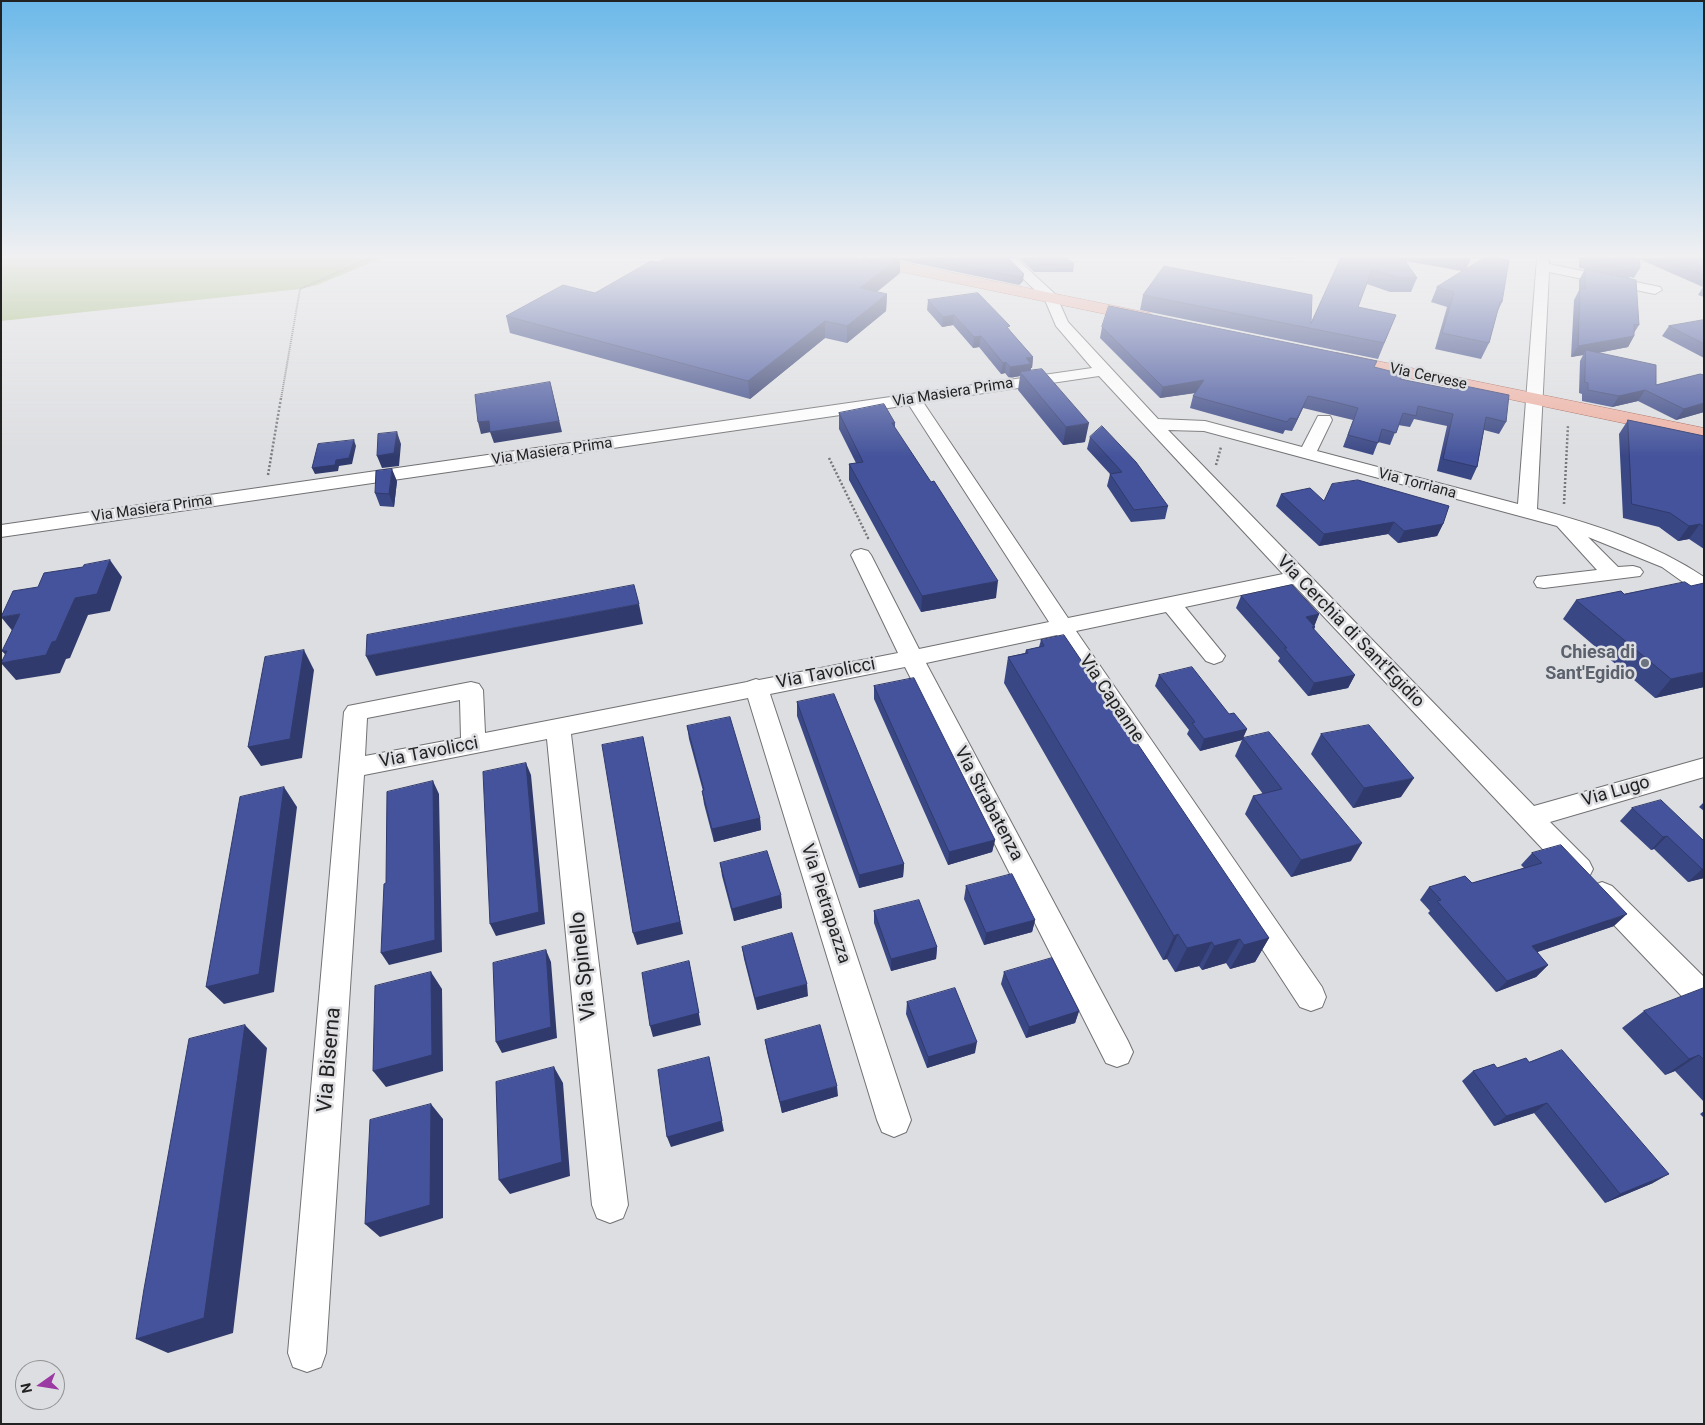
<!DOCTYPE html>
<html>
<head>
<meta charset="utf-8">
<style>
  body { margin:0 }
  #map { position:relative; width:1705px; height:1425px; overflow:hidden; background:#dddee1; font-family:Roboto,sans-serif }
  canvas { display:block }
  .frame { position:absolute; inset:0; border:2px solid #222223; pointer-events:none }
  .north { position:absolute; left:15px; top:1360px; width:50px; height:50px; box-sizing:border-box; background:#dddee1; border:1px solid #929395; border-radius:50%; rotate:257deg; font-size:14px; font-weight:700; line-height:20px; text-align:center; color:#222223 }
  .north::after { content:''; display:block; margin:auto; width:18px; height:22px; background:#9a3aa2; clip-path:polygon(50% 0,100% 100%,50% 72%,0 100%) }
</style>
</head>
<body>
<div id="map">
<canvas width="1705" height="1425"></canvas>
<div class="frame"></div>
<div class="north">N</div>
</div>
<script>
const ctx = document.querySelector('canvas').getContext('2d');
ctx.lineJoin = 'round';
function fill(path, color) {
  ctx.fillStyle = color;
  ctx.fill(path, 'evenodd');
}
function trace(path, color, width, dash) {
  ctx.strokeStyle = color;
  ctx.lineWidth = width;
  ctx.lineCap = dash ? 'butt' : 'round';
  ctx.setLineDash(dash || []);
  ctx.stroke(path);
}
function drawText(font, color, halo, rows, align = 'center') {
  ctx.font = font + ' Roboto,sans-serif';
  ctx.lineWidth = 5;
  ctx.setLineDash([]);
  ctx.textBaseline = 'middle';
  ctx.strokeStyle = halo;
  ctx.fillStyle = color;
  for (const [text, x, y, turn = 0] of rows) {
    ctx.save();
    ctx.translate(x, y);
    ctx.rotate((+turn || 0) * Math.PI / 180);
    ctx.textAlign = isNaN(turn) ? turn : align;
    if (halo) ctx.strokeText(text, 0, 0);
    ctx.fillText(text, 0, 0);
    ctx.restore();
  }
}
fill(new Path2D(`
  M 1,258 L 382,258 L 317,285 L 300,289 L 1,321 Z`), '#9fb872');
const minor = new Path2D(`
  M 1002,258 L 1016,258 L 1056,295 L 1068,322 L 1158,419 L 1205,421 L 1302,447 L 1318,416 L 1330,416 L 1332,420 L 1317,451 L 1518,504 L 1537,258 L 1549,258 L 1549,264 L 1660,287 L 1662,290 L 1655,294 L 1549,272 L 1537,509 C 1596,525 1653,543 1704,577 L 1704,593 L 1697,592 L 1662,567 L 1588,537 L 1618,567 L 1633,566 L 1640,568 L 1643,572 L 1640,576 L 1544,588 L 1537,587 L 1534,582 L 1537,577 L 1597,570 L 1557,526 L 1204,431 L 1168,430 L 1534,806 L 1704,758 L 1704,777 L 1550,822 L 1589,861 L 1593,869 L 1589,877 L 1579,880 L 1569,877 L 1293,584 L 1185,607 L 1225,656 L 1222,661 L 1214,664 L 1206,661 L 1166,612 L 1076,631 L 1322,987 L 1326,997 L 1322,1007 L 1311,1011 L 1300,1007 L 1057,635 L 926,663 L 1128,1041 L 1133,1052 L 1128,1063 L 1117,1067 L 1106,1063 L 905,667 L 770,694 L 911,1120 L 906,1132 L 894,1137 L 882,1132 L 877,1120 L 748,698 L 571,734 L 628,1205 L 623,1218 L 610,1223 L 597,1218 L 592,1205 L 547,739 L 364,775 L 326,1353 L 321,1367 L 307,1372 L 293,1367 L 288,1353 L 344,712 L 348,706 L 471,682 L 479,684 L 483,690 L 485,733 L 747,682 L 756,679 L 759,680 L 898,653 L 851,555 L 854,551 L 861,549 L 868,551 L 871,555 L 919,649 L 1049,622 L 909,405 L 1,537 L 1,525 L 1092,368 L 1056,326 L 1045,300 ZM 1099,376 L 1283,574 L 1068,618 L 923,402 ZM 460,700 L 461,738 L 365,756 L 367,718 Z
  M 1602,882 L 1612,886 L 1704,977 L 1704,1012 L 1693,1008 L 1592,902 L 1588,894 L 1592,886 Z`);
const major = new Path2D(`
  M 851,258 L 881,258 L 1144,312 L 1150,313 L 1152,317 L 1150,321 L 1144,322 L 859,263 L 854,261 Z
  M 1338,353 L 1704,428 L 1704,440 L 1332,362 L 1329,358 L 1332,354 Z`);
trace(minor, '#717174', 2);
trace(major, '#9f5e4f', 1);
trace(new Path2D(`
  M 281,399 L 300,289 L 370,258`), '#777779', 2, [1, 1]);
trace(new Path2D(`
  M 829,458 L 868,538 L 865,538
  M 1216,465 L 1221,447
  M 268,475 L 281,398
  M 1564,504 L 1568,425`), '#777779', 2.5, [2, 2]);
fill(minor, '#fff');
fill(major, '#eeb2a4');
fill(new Path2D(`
  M 860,258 L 1008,258 L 1023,281 L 1019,285 L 900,260 L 900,273 L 877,292 L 887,294 L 886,311 L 847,343 L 825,338 L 750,399 L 510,333 L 506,316 L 595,293 L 658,262 L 860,259 Z
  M 1019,258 L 1066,258 L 1074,264 L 1073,272 L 1034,272 Z
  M 1271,258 L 1300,258 L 1289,259 Z
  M 1341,258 L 1471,258 L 1467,268 L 1502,302 L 1497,313 L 1489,343 L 1481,359 L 1435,349 L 1447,307 L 1431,302 L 1437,287 L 1462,271 L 1405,261 L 1417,278 L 1411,292 L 1390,292 L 1367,284 L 1358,307 L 1396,315 L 1378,359 L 1140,310 L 1143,295 L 1311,323 Z
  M 1579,258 L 1704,258 L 1704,297 L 1698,295 L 1703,287 L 1639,259 L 1640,268 L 1634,278 L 1630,277 L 1629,278 L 1639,325 L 1634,333 L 1634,336 L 1628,347 L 1598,353 L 1656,385 L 1704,375 L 1704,412 L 1676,420 L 1638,401 L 1612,407 L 1582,401 L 1582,394 L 1579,393 L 1580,361 L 1583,355 L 1571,357 L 1574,300 L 1579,290 L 1579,280 L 1585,269 L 1579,268 Z
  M 928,300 L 1010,331 L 1033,357 L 1032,368 L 1031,368 L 1030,371 L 1085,442 L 1063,445 L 1018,390 L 1020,376 L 1009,378 L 1005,373 L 1001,374 L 979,347 L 973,348 L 953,325 L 942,327 L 927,310 Z
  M 1704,320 L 1704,358 L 1662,336 L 1669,326 Z
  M 1102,327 L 1374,367 L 1506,422 L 1499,434 L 1484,430 L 1477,467 L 1471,480 L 1437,471 L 1447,426 L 1414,419 L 1410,427 L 1398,425 L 1390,445 L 1378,442 L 1373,455 L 1343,447 L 1353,420 L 1303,408 L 1292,431 L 1285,430 L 1283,434 L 1190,408 L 1193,396 L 1196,393 L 1160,398 L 1100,338 Z
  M 839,413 L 895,423 L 895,428 L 996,598 L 921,612 L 849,480 L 849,464 L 856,463 L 839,429 Z
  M 1628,420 L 1704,436 L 1704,549 L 1689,539 L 1678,541 L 1659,527 L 1623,518 L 1619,434 Z
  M 1090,437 L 1168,506 L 1165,519 L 1131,522 L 1107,486 L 1110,474 L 1087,449 Z
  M 397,481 L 394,507 L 380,506 L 375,493 Z
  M 1281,494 L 1324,501 L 1443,524 L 1437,536 L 1398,543 L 1388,534 L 1319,546 L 1276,506 Z
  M 1241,596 L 1319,614 L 1314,626 L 1315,627 L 1314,630 L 1355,675 L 1348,688 L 1308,696 L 1278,661 L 1280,658 L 1236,608 Z
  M 1576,600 L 1704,687 L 1655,698 L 1563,619 Z
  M 1041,640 L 1269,938 L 1255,962 L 1230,969 L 1226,963 L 1202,970 L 1199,966 L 1175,972 L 1167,959 L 1163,960 L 1004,683 L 1008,657 L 1025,653 L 1026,650 L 1039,647 Z
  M 1159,675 L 1229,714 L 1247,729 L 1243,738 L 1351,861 L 1291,877 L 1245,814 L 1253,796 L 1263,794 L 1235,756 L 1242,740 L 1200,751 L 1187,734 L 1189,730 L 1155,686 Z
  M 874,686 L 995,840 L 992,852 L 948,865 L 874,699 Z
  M 797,702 L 904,864 L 903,877 L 859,888 L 797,716 Z
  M 687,726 L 760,818 L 761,830 L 714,842 L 704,804 L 702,791 L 703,791 L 689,739 Z
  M 1321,734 L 1401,797 L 1353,808 L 1311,754 Z
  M 1704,802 L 1704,811 L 1699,807 Z
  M 1632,808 L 1704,841 L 1704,878 L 1688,882 L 1654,849 L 1651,850 L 1620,821 Z
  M 1532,853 L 1614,926 L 1537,952 L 1548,965 L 1536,977 L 1496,992 L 1428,913 L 1430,911 L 1420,900 L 1429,887 L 1472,883 L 1524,868 L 1521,865 Z
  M 720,863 L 781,895 L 782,908 L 734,921 L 722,876 Z
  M 966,886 L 1035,920 L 1032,932 L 984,945 L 964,899 Z
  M 874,911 L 937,947 L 936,959 L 891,971 L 874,923 Z
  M 742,947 L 808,996 L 757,1010 L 744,959 Z
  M 1004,972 L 1079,1011 L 1075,1023 L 1026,1038 L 1001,984 Z
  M 1704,988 L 1704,1102 L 1675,1071 L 1665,1075 L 1622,1028 L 1644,1011 Z
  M 907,1002 L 975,1053 L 927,1068 L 906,1014 Z
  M 765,1040 L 838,1096 L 782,1113 L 767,1052 Z
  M 1529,1062 L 1653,1183 L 1605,1203 L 1534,1113 L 1494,1126 L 1462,1081 L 1473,1071 L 1497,1068 Z
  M 1704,1111 L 1704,1118 L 1700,1114 Z`), '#3a4785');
fill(new Path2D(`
  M 899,258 L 900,258 L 900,273 L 860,305 L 860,288 Z
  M 1024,274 L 1023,281 L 1019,285 L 1020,277 Z
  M 887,294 L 886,311 L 847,343 L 847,326 Z
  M 954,315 L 953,325 L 942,327 L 943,317 Z
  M 825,321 L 825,338 L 750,399 L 748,381 Z
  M 981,336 L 979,347 L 973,348 L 974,337 Z
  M 1634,336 L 1628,347 L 1586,355 L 1586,350 L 1583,355 L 1571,357 L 1578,346 Z
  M 1033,357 L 1032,368 L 1031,368 L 1030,375 L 1020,372 L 1020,376 L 1009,378 L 1010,367 L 1026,358 Z
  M 1006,362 L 1005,373 L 1001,374 L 1003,363 Z
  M 1204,380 L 1200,392 L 1160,398 L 1163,387 Z
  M 550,382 L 562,432 L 494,443 L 490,432 L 491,432 L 481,434 L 478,422 Z
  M 1645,390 L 1638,401 L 1612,407 L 1619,396 Z
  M 1308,396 L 1303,408 L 1292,431 L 1297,419 Z
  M 1704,403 L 1704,412 L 1676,420 L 1684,409 Z
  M 1089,423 L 1085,442 L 1063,445 L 1066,427 Z
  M 397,432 L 401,444 L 399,466 L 382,468 L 377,456 Z
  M 354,440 L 356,446 L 352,464 L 339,466 L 338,471 L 315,474 L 312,468 L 336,460 Z
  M 392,469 L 397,481 L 394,507 L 389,494 Z
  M 1394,522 L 1388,534 L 1319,546 L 1324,534 Z
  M 1443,524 L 1437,536 L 1398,543 L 1404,531 Z
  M 1700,524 L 1689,539 L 1678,541 L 1689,526 Z
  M 110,560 L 122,577 L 110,611 L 88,615 L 70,658 L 66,659 L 60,673 L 16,680 L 1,663 L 11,661 L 2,651 L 52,642 L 75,598 Z
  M 998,581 L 996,598 L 921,612 L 922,596 Z
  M 639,604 L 643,624 L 376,676 L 366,656 Z
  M 20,614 L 15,634 L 1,617 Z
  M 1319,614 L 1314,627 L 1306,617 Z
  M 304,650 L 314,670 L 302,758 L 261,766 L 248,747 Z
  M 1704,672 L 1704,687 L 1655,698 L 1671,679 Z
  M 1355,675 L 1348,688 L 1308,696 L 1314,683 Z
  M 1247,729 L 1242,740 L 1200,751 L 1204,739 Z
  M 643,737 L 683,934 L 637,945 L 633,933 Z
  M 526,763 L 531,775 L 545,924 L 496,936 L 490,924 Z
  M 1414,778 L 1401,797 L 1353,808 L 1364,788 Z
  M 433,781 L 439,794 L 442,952 L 389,965 L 381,953 Z
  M 284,787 L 297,807 L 274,992 L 224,1004 L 206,987 Z
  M 760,818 L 761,830 L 714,842 L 712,829 Z
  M 1667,836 L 1654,849 L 1651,850 L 1663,837 Z
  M 995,840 L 992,852 L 948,865 L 949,852 Z
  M 1362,843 L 1351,861 L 1291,877 L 1301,860 Z
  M 904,864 L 903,877 L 859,888 L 859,875 Z
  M 1702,869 L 1704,869 L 1704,878 L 1688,882 Z
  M 781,895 L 782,908 L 734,921 L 732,909 Z
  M 1627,914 L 1614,926 L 1520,958 L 1532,946 Z
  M 1035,920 L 1032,932 L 984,945 L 986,933 Z
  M 1178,934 L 1167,959 L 1163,960 L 1174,936 Z
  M 1269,938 L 1255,962 L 1230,969 L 1244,945 Z
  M 1240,939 L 1226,963 L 1202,970 L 1214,946 Z
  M 1212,942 L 1199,966 L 1175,972 L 1187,948 Z
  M 937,947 L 936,959 L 891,971 L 891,959 Z
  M 546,950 L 551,962 L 557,1038 L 502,1053 L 496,1042 Z
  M 689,961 L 701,1025 L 653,1037 L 650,1026 Z
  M 1548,965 L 1536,977 L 1496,992 L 1507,981 Z
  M 431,972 L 442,989 L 443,1071 L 386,1087 L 373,1071 Z
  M 807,984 L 808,996 L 757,1010 L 755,998 Z
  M 1079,1011 L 1075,1023 L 1026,1038 L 1029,1027 Z
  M 245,1025 L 267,1048 L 233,1333 L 168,1353 L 136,1339 Z
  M 977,1042 L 975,1053 L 927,1068 L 928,1057 Z
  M 1699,1055 L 1675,1071 L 1665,1075 L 1689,1059 Z
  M 709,1057 L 724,1131 L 671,1147 L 667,1137 Z
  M 554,1067 L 563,1083 L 570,1176 L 510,1194 L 499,1180 Z
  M 837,1086 L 838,1096 L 782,1113 L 780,1102 Z
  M 1547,1103 L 1534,1113 L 1494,1126 L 1506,1116 Z
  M 431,1104 L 443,1119 L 443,1218 L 380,1237 L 365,1224 Z
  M 1669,1174 L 1653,1183 L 1605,1203 L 1620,1194 Z`), '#303a6c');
const building = new Path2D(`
  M 666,258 L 854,258 L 871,262 L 868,258 L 899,258 L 860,288 L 887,294 L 847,326 L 825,321 L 748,381 L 506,316 L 563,285 L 595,293 L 651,261 L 658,262 Z
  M 925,258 L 1008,258 L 1024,274 L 1020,277 Z
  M 1028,258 L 1066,258 L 1074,264 L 1035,265 Z
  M 1341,258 L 1403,258 L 1417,278 L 1396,277 L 1372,269 L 1358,307 L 1396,315 L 1384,343 L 1143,295 L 1164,266 L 1312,295 L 1311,323 Z
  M 1484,258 L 1495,258 L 1509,260 L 1502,302 L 1500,302 L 1489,343 L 1442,333 L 1454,292 L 1437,287 Z
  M 1584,258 L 1639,258 L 1640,268 L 1634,267 L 1634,269 Z
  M 1665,258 L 1704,258 L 1704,275 Z
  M 1585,269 L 1636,280 L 1639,325 L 1634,324 L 1634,336 L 1578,346 L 1580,289 L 1585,289 Z
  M 978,293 L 1010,326 L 1007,327 L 1011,332 L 1033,357 L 1026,358 L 1031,364 L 1010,367 L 1006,362 L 1003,363 L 981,336 L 974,337 L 954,315 L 943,317 L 928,300 Z
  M 1109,306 L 1377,361 L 1374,367 L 1402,374 L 1400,379 L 1450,389 L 1455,384 L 1509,395 L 1506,422 L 1486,417 L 1477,467 L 1443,459 L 1453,414 L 1418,406 L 1416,416 L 1403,413 L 1396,433 L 1382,429 L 1378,443 L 1348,435 L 1358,408 L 1335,402 L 1308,396 L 1297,419 L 1290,418 L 1287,422 L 1193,396 L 1204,380 L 1163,387 L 1102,327 Z
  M 1704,320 L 1704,344 L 1669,326 Z
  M 1586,350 L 1656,365 L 1656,385 L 1700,374 L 1704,375 L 1704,403 L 1684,409 L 1645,390 L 1619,396 L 1588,390 L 1588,383 L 1585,382 Z
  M 1042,369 L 1089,423 L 1066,427 L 1020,372 Z
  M 550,382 L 559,421 L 490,432 L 489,421 L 478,422 L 475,395 Z
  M 884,404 L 895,423 L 892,423 L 931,482 L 934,481 L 998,581 L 922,596 L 849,464 L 863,462 L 839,413 Z
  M 1628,420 L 1704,436 L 1704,527 L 1700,524 L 1689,526 L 1670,513 L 1632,504 Z
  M 1102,426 L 1136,462 L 1168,506 L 1134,510 L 1110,474 L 1122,472 L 1090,437 Z
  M 397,432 L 394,453 L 377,456 L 378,434 Z
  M 354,440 L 349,458 L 336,460 L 335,465 L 312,468 L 318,444 Z
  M 392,469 L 389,494 L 375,493 L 376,471 Z
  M 1358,480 L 1449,506 L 1443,524 L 1404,531 L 1394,522 L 1324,534 L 1281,494 L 1310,488 L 1324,501 L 1332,484 Z
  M 110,560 L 97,594 L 75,598 L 56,641 L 52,642 L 46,655 L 1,663 L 7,651 L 2,651 L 20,614 L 1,617 L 13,591 L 38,587 L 44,573 L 83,567 L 84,565 Z
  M 1685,582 L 1691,586 L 1704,583 L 1704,672 L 1671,679 L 1576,600 L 1621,591 L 1624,594 Z
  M 634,585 L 639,604 L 366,656 L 367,635 Z
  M 1292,585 L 1319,614 L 1306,617 L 1315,627 L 1312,627 L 1355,675 L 1314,683 L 1284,648 L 1287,648 L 1241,596 Z
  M 1064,635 L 1269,938 L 1244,945 L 1240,939 L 1214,946 L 1212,942 L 1187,948 L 1178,934 L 1174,936 L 1008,657 L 1028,653 L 1026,650 L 1044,646 L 1041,640 Z
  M 304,650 L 290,739 L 248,747 L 265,657 Z
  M 1192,667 L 1229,714 L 1234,713 L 1247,729 L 1204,739 L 1192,723 L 1195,722 L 1159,675 Z
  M 914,678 L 995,840 L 949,852 L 874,686 Z
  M 834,694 L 904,864 L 859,875 L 797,702 Z
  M 730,717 L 760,818 L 712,829 L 702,791 L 704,790 L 687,726 Z
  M 1369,725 L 1414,778 L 1364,788 L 1321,734 Z
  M 1269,732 L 1362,843 L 1301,860 L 1253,796 L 1282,789 L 1243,738 Z
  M 643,737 L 680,922 L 633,933 L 602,745 Z
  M 526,763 L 539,912 L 490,924 L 483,772 Z
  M 433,781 L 435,940 L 381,953 L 384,884 L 386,883 L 387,792 Z
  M 284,787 L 259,974 L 206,987 L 240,797 Z
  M 1661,800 L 1704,841 L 1704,869 L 1702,869 L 1667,836 L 1663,837 L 1632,808 Z
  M 1561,845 L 1627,914 L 1532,946 L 1548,965 L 1507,981 L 1437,901 L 1441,900 L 1429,887 L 1465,876 L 1472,883 L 1542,863 L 1532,853 Z
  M 767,851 L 781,895 L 732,909 L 720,863 Z
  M 1012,874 L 1035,920 L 986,933 L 966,886 Z
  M 919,900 L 937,947 L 891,959 L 874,911 Z
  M 792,933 L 807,984 L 755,998 L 742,947 Z
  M 546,950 L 551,1027 L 496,1042 L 493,963 Z
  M 1052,958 L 1079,1011 L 1029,1027 L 1004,972 Z
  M 689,961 L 699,1013 L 650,1026 L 642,973 Z
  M 431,972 L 432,1055 L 373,1071 L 375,986 Z
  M 955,988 L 977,1042 L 928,1057 L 907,1002 Z
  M 1704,988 L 1704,1060 L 1699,1055 L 1689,1059 L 1644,1011 Z
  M 245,1025 L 204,1318 L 136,1339 L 144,1289 L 189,1039 Z
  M 820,1025 L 837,1086 L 780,1102 L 765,1040 Z
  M 1562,1050 L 1669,1174 L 1620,1194 L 1547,1103 L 1506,1116 L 1473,1071 L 1494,1064 L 1497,1068 L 1526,1058 L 1529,1062 Z
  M 709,1057 L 722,1121 L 667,1137 L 658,1070 Z
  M 554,1067 L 562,1162 L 499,1180 L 496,1082 Z
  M 431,1104 L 430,1205 L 365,1224 L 370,1120 Z`);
fill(building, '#44539b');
trace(building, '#303a6c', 1);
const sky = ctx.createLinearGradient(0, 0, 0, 457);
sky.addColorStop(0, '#6bb8e9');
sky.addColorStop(0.56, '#f0f0f2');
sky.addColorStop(1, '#f0f0f200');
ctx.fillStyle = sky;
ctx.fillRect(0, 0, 1705, 457);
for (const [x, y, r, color] of [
  [1645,663,5,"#6b7280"]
]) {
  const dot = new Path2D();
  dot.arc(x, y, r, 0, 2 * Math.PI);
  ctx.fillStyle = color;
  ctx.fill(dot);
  trace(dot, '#dddee1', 2);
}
drawText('15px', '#222223', '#dddee1', [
  ["Via Cervese",1428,377,12],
  ["Via Masiera Prima",953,393,-9],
  ["Via Masiera Prima",552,452,-8],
  ["Via Torriana",1417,484,15],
  ["Via Masiera Prima",152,509,-8]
]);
drawText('18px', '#222223', '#dddee1', [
  ["Via Cerchia di Sant'Egidio",1350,632,46],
  ["Via Tavolicci",826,674,-11],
  ["Via Capanne",1111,699,56],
  ["Via Tavolicci",429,753,-11],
  ["Via Lugo",1616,792,-16],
  ["Via Strabatenza",988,804,62],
  ["Via Pietrapazza",825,904,72]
]);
drawText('bold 18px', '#5b616d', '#dddee1', [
  ["Chiesa di",1635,653],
  ["Sant'Egidio",1635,674]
], 'right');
drawText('21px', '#222223', '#dddee1', [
  ["Via Spinello",584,966,-96],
  ["Via Biserna",330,1060,-85]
]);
</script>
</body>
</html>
